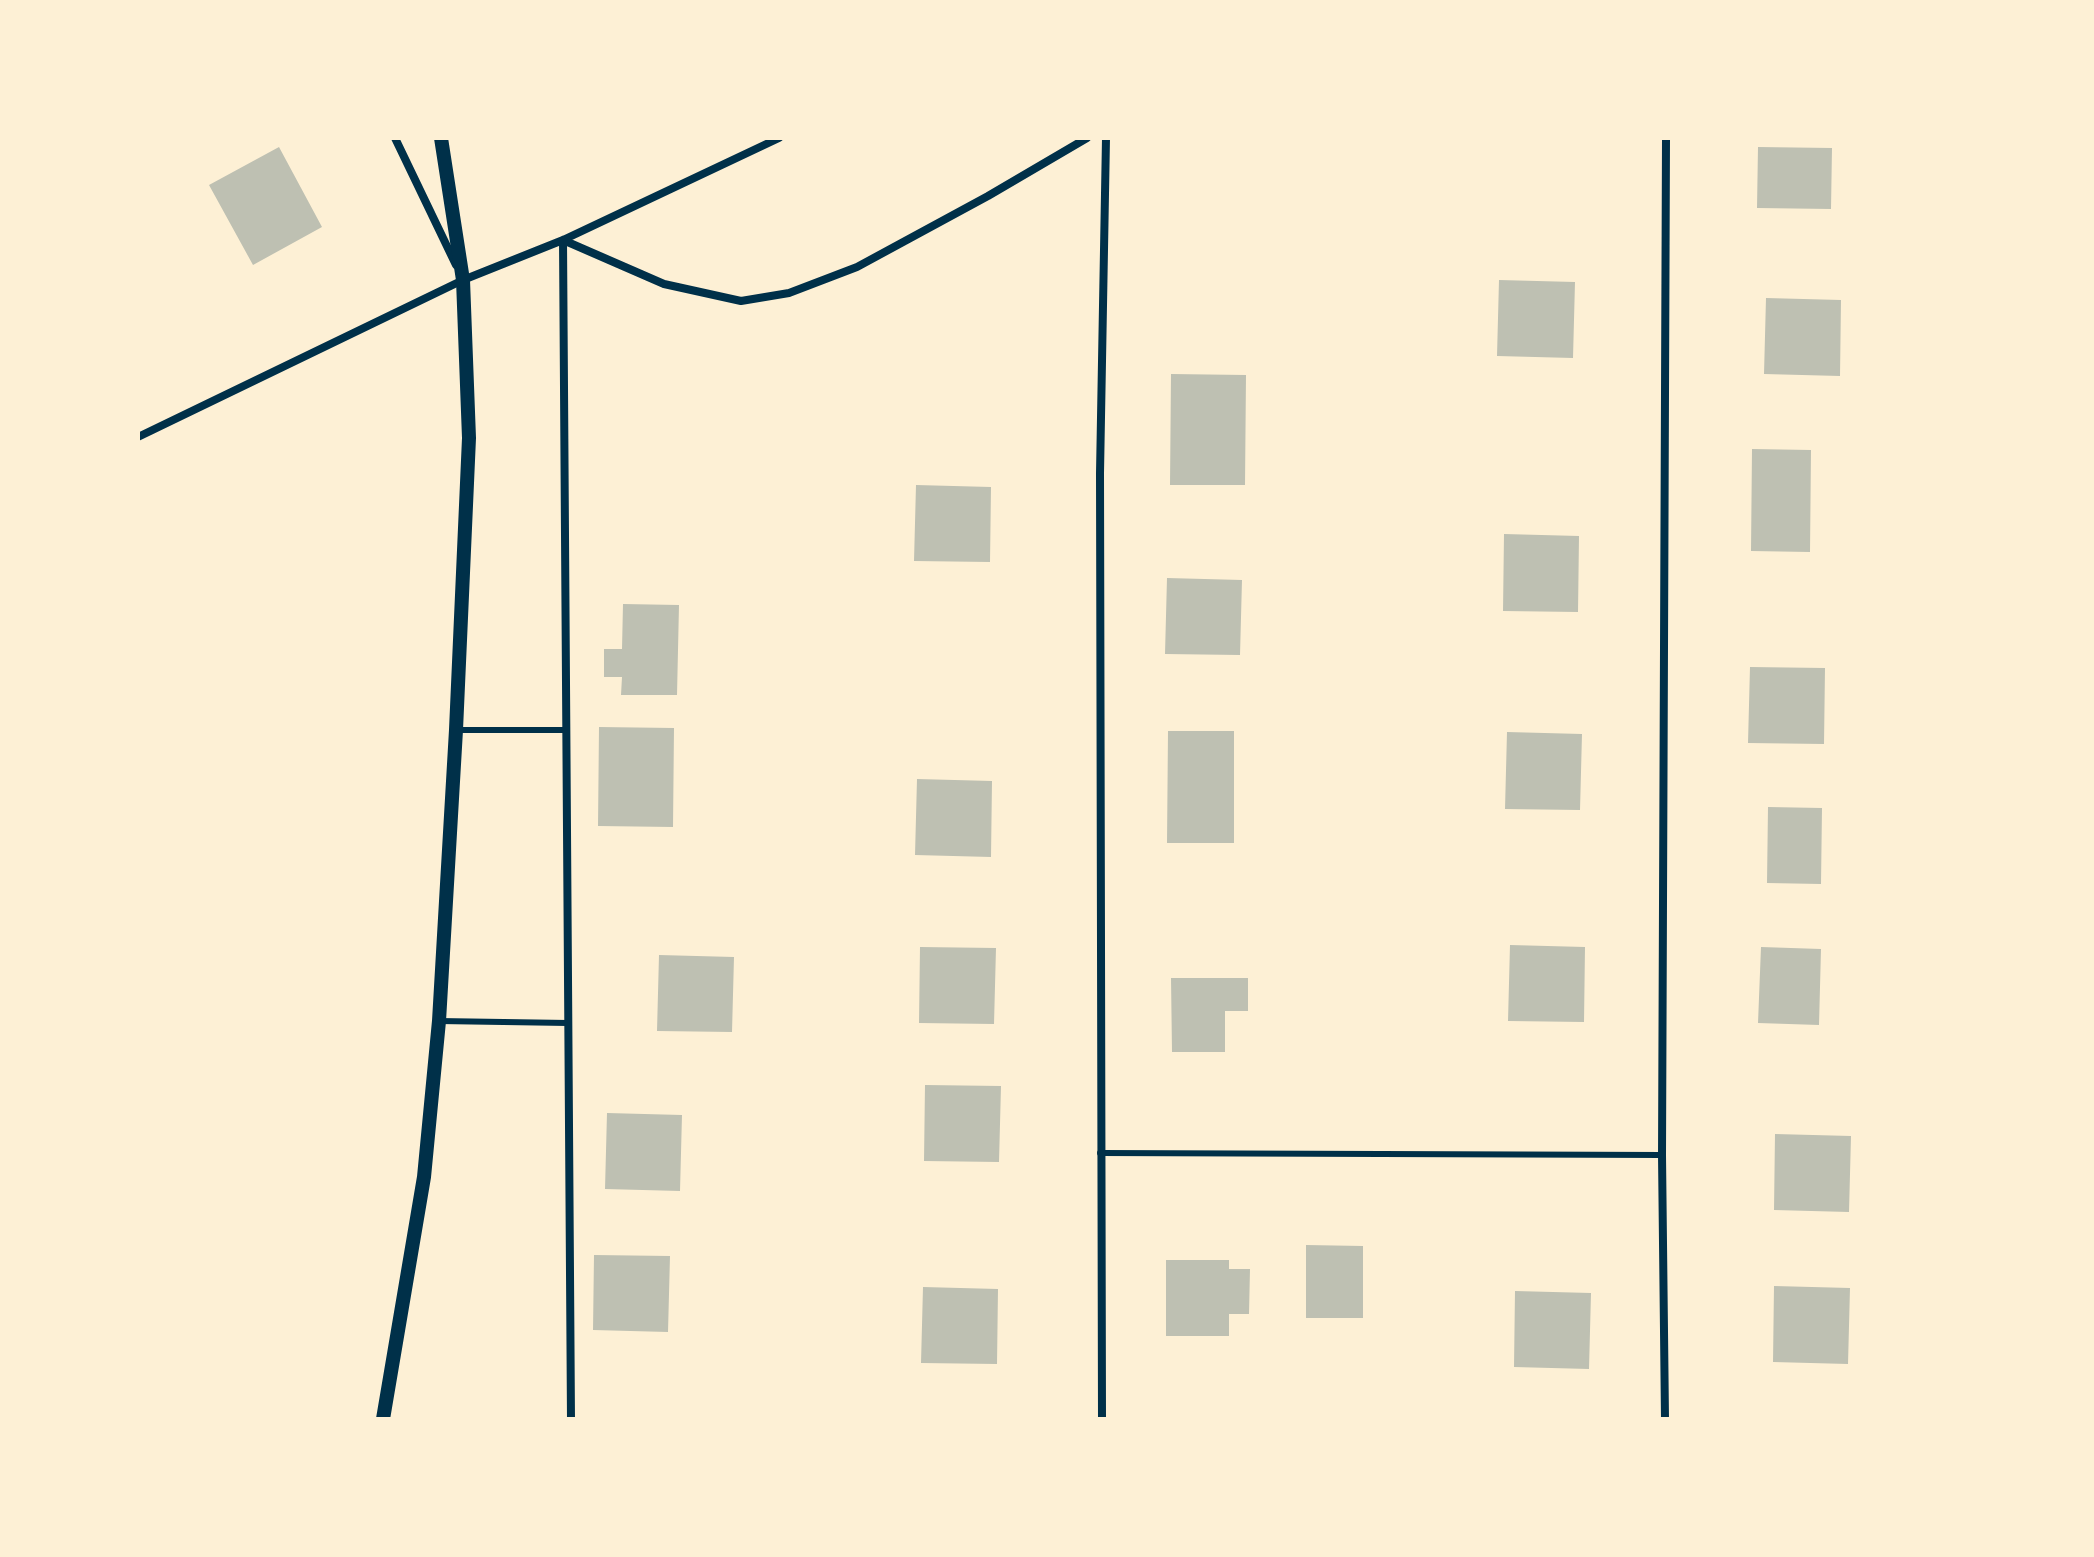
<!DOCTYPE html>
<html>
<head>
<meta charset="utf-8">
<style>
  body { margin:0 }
  #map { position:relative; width:2094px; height:1557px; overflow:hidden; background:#fdf0d5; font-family:Rubik,sans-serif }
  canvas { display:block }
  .frame { position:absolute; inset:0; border:140px solid #fdf0d5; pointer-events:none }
</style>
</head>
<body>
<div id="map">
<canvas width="2094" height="1557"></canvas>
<div class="frame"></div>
</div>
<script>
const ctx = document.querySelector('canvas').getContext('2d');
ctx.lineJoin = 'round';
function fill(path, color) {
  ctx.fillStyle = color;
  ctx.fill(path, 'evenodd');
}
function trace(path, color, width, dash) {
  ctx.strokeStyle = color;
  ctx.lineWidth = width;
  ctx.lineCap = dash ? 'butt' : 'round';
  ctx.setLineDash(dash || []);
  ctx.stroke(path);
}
fill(new Path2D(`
  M 279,147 L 322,227 L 253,265 L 209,185 Z
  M 1758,147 L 1832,148 L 1831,209 L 1757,208 Z
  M 1499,280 L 1575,282 L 1573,358 L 1497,356 Z
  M 1766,298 L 1841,300 L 1840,376 L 1764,374 Z
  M 1171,374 L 1246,375 L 1245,485 L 1170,485 Z
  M 1752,449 L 1811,450 L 1810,552 L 1751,551 Z
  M 916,485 L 991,487 L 990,562 L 914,561 Z
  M 1504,534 L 1579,536 L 1578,612 L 1503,611 Z
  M 1167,578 L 1242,580 L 1240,655 L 1165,654 Z
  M 623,604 L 679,605 L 677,695 L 621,695 L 622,677 L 604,677 L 604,649 L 622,649 Z
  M 1750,667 L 1825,668 L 1824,744 L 1748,743 Z
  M 599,727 L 674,728 L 673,827 L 598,826 Z
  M 1168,731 L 1234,731 L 1234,843 L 1167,843 Z
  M 1507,732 L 1582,734 L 1580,810 L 1505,809 Z
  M 917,779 L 992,781 L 991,857 L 915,855 Z
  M 1768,807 L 1822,808 L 1821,884 L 1767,883 Z
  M 1510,945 L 1585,947 L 1584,1022 L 1508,1021 Z
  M 920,947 L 996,948 L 994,1024 L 919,1023 Z
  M 1761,947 L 1821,949 L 1819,1025 L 1758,1023 Z
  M 659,955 L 734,957 L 732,1032 L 657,1031 Z
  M 1171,978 L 1248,978 L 1248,1011 L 1225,1011 L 1225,1052 L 1172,1052 Z
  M 925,1085 L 1001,1086 L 999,1162 L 924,1161 Z
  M 607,1113 L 682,1115 L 680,1191 L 605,1189 Z
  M 1775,1134 L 1851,1136 L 1849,1212 L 1774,1210 Z
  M 1306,1245 L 1363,1246 L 1363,1318 L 1306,1318 Z
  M 594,1255 L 670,1256 L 668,1332 L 593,1330 Z
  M 1166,1260 L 1229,1260 L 1229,1269 L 1250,1269 L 1249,1314 L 1229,1314 L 1229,1336 L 1166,1336 Z
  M 1774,1286 L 1850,1288 L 1848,1364 L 1773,1362 Z
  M 923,1287 L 998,1289 L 997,1364 L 921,1363 Z
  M 1515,1291 L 1591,1293 L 1589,1369 L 1514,1367 Z`), '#bec0b2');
trace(new Path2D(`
  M 456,730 L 565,730
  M 439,1021 L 568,1023
  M 1100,1153 L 1662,1155`), '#003049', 6);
trace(new Path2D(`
  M 395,138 L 456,265
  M 563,240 L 571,1419
  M 563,240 L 664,284 L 741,301 L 789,293 L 857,267 L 988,196 L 1087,138
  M 138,437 L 463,280 L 563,240 L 779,138
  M 1102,1419 L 1100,473 L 1106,138
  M 1665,1419 L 1662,1155 L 1666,138`), '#003049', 8);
trace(new Path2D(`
  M 383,1419 L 424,1177 L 439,1021 L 456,730 L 469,438 L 463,280 L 441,138`), '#003049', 14);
</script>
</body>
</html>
